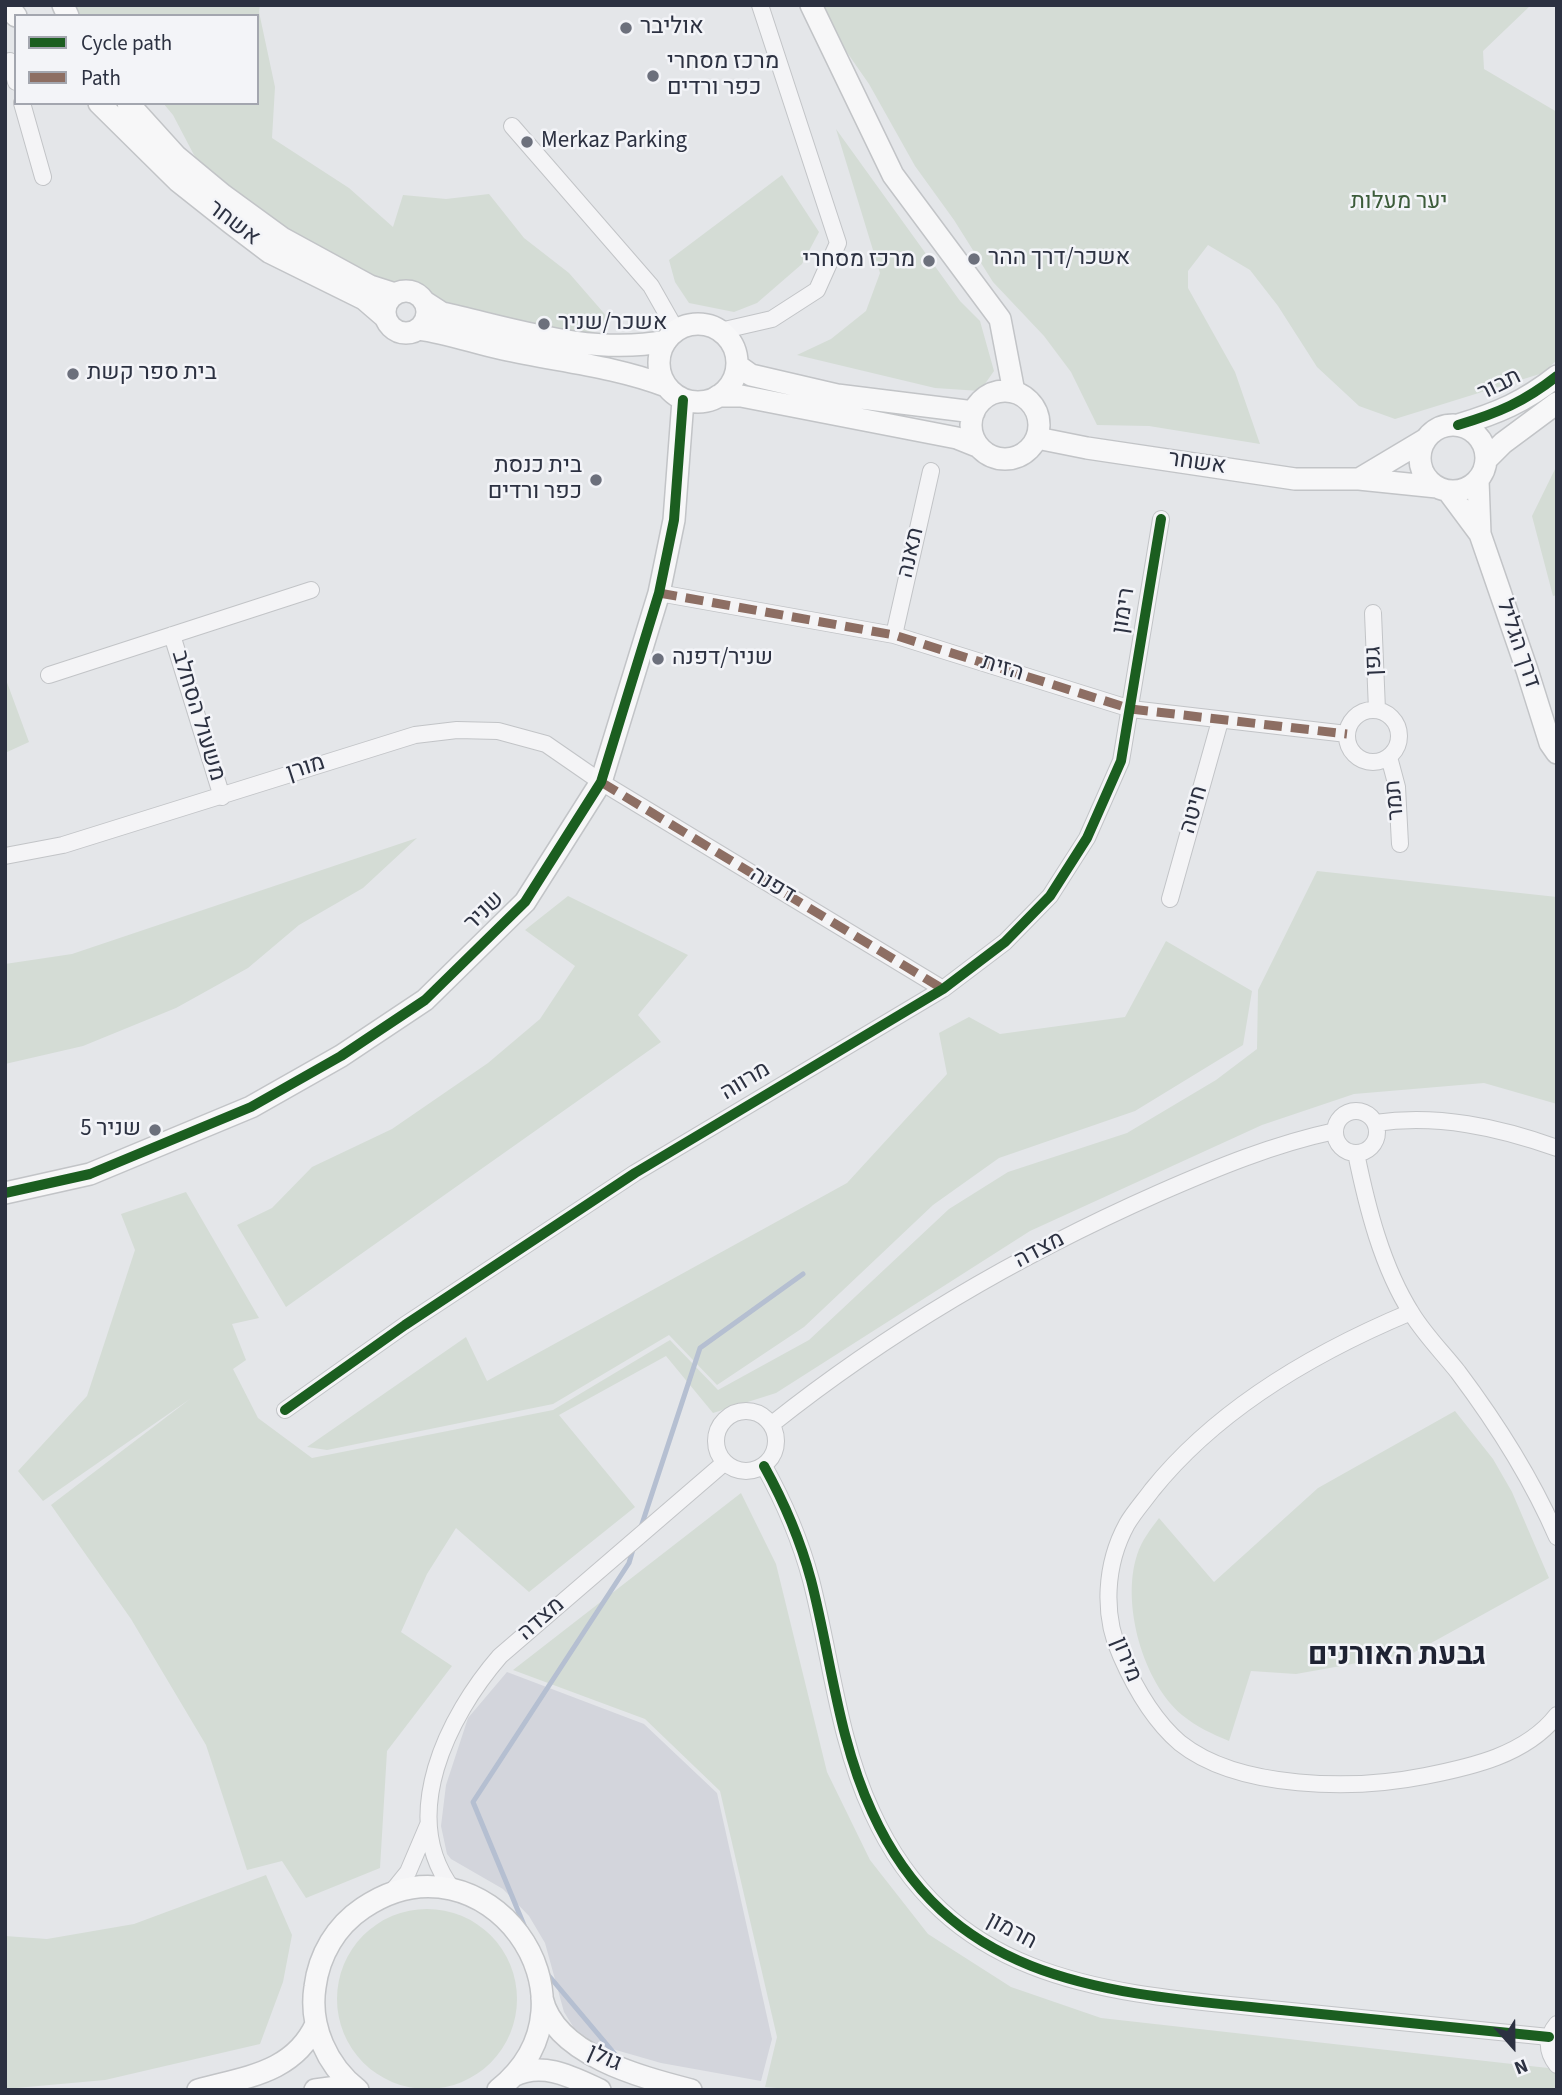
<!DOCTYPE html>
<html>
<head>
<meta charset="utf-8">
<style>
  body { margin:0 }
  #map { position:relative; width:1562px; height:2095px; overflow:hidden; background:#e4e6e9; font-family:"Source Sans 3",sans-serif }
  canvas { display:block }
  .frame { position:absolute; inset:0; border:7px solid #2c3141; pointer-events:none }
  .legend { position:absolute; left:14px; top:14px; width:245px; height:91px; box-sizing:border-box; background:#f3f4f8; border:2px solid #a3a6af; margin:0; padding:9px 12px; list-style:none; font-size:21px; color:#2c3141 }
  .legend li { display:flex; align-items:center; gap:14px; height:35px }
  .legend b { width:35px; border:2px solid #a3a6af }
  .north { position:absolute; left:1478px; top:2011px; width:70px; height:70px; -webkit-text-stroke:5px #f3f4f8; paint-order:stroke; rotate:159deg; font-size:19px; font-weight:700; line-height:28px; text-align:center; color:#2c3141 }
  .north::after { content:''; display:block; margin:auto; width:24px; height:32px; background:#2c3141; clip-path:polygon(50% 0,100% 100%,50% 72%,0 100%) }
</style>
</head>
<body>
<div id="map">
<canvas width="1562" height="2095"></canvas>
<div class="frame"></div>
<ul class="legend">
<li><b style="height:9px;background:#1b5e20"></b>Cycle path</li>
<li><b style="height:9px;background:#8d6e63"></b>Path</li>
</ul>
<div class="north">N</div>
</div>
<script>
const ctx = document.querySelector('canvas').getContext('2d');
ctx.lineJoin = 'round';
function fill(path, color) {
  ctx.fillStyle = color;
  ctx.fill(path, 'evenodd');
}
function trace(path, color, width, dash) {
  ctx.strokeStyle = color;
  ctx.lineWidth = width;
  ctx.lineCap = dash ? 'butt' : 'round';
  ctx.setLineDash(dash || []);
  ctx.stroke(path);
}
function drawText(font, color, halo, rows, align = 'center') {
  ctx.font = font + ' "Source Sans 3",Heebo,sans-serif';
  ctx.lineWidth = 5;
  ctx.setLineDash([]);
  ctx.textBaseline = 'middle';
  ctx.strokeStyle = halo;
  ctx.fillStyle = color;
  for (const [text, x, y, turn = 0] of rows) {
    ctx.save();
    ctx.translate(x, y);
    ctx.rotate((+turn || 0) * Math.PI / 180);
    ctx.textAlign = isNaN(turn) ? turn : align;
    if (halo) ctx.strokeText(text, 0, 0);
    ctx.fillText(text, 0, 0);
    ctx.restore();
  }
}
fill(new Path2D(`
  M 507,1672 L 644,1724 L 717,1793 L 772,2039 L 761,2081 L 661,2063 L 595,2044 L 574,2028 L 564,2012 L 545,1943 L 529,1916 L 503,1889 L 451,1859 L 447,1854 L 441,1826 L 446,1785 L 468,1718 Z`), '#d3d5dc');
fill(new Path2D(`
  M 68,5 L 260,5 L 259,12 L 275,87 L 272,138 L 349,188 L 393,227 L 403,195 L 446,199 L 489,194 L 524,238 L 569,273 L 609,319 L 591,334 L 564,335 L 426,297 L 386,283 L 326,256 L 209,175 L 194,155 L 173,115 L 163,103 L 257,103 L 257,16 L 79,16 Z
  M 814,5 L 1531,5 L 1483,51 L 1484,69 L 1557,112 L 1557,360 L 1543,373 L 1395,419 L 1359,406 L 1317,367 L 1278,306 L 1250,270 L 1208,245 L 1188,271 L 1188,288 L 1235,372 L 1260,444 L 1149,426 L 1097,425 L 1071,372 L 1044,336 L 993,282 L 954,220 L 915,166 L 869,84 Z
  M 836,129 L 960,301 L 980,321 L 994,371 L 980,391 L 935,388 L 797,355 L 831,339 L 866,311 L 880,273 Z
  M 782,175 L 819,232 L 802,264 L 757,303 L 734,312 L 689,303 L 675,282 L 669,260 Z
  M 1557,465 L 1557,595 L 1553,596 L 1532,516 Z
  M 5,677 L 29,742 L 5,753 Z
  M 417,838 L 363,888 L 299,925 L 248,968 L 176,1008 L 83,1046 L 5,1064 L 5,964 L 72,954 Z
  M 1317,871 L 1557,897 L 1557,1104 L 1484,1083 L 1354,1094 L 1262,1125 L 1030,1231 L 776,1393 L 713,1413 L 666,1356 L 559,1415 L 635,1507 L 529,1592 L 456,1528 L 427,1574 L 401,1632 L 452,1666 L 387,1751 L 380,1868 L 306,1898 L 282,1861 L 247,1870 L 206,1745 L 131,1619 L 51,1505 L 190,1399 L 43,1501 L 18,1471 L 87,1396 L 135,1250 L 121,1214 L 186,1192 L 259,1318 L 232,1324 L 246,1360 L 233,1369 L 258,1418 L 312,1458 L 553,1410 L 670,1340 L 718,1390 L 809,1340 L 949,1209 L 1008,1172 L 1127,1133 L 1216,1080 L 1257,1049 L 1258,990 Z
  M 568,896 L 688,955 L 638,1015 L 661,1042 L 286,1307 L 237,1225 L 272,1208 L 312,1167 L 392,1129 L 488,1063 L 540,1019 L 575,966 L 525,930 Z
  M 1166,941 L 1252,991 L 1243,1045 L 1135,1111 L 999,1158 L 933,1205 L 804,1327 L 717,1385 L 669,1335 L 553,1404 L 327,1450 L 307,1447 L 466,1337 L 487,1381 L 847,1183 L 947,1074 L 939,1033 L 969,1017 L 1000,1034 L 1125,1017 Z
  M 1455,1411 L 1493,1459 L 1512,1492 L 1549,1578 L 1413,1653 L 1296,1674 L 1251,1671 L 1229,1741 C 1212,1734 1197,1727 1182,1715 C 1143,1682 1121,1604 1137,1555 C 1142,1540 1150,1530 1159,1518 L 1214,1582 L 1318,1488 Z
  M 741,1493 L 776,1564 L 827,1772 L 870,1860 L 928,1934 L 1011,1987 L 1101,2018 L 1557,2069 L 1557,2090 L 801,2090 L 765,2087 L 777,2037 L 720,1791 L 645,1719 L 513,1670 Z
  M 266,1875 L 292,1935 L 283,1982 L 260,2044 L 105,2080 L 5,2089 L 5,1936 L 47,1939 L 134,1924 Z
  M337 1999a90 90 0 1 1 180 0a90 90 0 1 1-180 0Z`), '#d4dcd5');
trace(new Path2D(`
  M 640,1530 L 700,1348 L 803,1274
  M 526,1930 L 473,1802 L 629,1563 L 634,1546
  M 544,1970 L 619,2059`), '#b5bfd1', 5);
const street = new Path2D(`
  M 10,61 L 16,82
  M 22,103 L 43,177
  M 512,126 L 651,286 L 676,330
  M 720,331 L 772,319 L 817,290 L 838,243 L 760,5
  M 659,593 L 894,635 L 1131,709 L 1347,734
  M 1373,613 L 1377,710
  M 172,635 L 222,797
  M 894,635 L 931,471
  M 49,675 L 311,590
  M1347 736a26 26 0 1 1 52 0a26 26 0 1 1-52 0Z
  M 1389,757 L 1397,787 L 1400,844
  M 5,856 L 63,845 L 415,735 L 457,730 L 498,731 L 546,744 L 601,782 L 943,989
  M 1170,899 L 1220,721
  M1335 1132a21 21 0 1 1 42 0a21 21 0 1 1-42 0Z
  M 1375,1123 C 1438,1114 1498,1127 1557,1148
  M 1356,1153 C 1367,1207 1382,1267 1412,1314 C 1425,1335 1443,1353 1458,1372 C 1497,1424 1531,1477 1557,1537
  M 1411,1312 C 1315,1352 1218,1408 1152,1490 C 1144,1501 1134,1512 1127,1524 C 1105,1564 1102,1615 1121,1656 C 1135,1688 1153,1720 1180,1743 C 1239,1790 1355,1790 1425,1776 C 1471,1767 1526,1755 1557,1715
  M 285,1410 L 405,1325 L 635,1173 L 943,989 L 1005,942 L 1050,896 L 1087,838 L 1121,761 L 1161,519
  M716 1441a30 30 0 1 1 60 0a30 30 0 1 1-60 0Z
  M 772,1424 C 890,1330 1021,1254 1159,1193 C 1216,1168 1274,1144 1335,1131
  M 764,1466 C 784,1502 800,1539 811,1580 C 831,1657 838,1739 872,1812 C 952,1988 1114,1993 1281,2010 C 1370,2019 1460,2028 1549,2037
  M 453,1890 C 397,1817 448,1716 500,1656 L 724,1463
  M 391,1893 L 408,1872 L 428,1825
  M 1557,2024 C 1546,2037 1546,2051 1557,2065`);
const secondary = new Path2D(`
  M 7,5 L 16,16
  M 63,5 L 68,16
  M 811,5 L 893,175 L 1000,319 L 1014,392
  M 99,103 L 178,181 L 231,223 L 269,252 L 364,299 L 386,318
  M 128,103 L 176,156 L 223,195 L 282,238 L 370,286 L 395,294
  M385 312a21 21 0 1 1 42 0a21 21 0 1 1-42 0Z
  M 425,302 L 442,313 C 514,329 591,356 666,341
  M659 363a39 39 0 1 1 78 0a39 39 0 1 1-78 0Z
  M 419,329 C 448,333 475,343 503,349 C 557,361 614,366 666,386
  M 737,365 L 751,375 L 837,395 L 974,412
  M971 425a34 34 0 1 1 68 0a34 34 0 1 1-68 0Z
  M 718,396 L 741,396 L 957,438 L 977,446
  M1420 458a33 33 0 1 1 66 0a33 33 0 1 1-66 0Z
  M 1458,425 C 1498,413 1524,402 1557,376
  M 1037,438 L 1087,448 L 1295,479 L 1359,479 L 1437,487
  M 1486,460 L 1503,443 L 1557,403
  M 1359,479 L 1426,439
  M 1478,480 L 1480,534 L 1527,670 L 1550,743 L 1557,753
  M 1448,491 L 1480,534
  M 5,1193 L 90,1174 L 251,1107 L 341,1056 L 425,1000 L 525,902 L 601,782 L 659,593 L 674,520 L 683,400
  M 542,1998 C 555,2055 641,2077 691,2090
  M 513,2076 C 543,2061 572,2077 600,2090
  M 198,2090 C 245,2077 294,2073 316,2024
  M 315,2090 L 352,2085
  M 358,2090 C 327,2066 309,2026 315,1987 C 319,1955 336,1926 363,1908 C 484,1826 612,1999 498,2090`);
trace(street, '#c2c4c7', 18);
trace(secondary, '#c2c4c7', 24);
trace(street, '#f4f4f6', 16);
trace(secondary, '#f7f7f8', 21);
trace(new Path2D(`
  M 659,593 L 894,635 L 1131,709 L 1347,734
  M 601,782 L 943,989`), '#8d6e63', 9, [18, 9]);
trace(new Path2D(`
  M 1458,425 C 1498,413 1524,402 1557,376
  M 5,1193 L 90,1174 L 251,1107 L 341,1056 L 425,1000 L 525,902 L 601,782 L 659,593 L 674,520 L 683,400
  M 285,1410 L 405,1325 L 635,1173 L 943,989 L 1005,942 L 1050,896 L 1087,838 L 1121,761 L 1161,519
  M 764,1466 C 784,1502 800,1539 811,1580 C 831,1657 838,1739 872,1812 C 952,1988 1114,1993 1281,2010 C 1370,2019 1460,2028 1549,2037`), '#1b5e20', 10);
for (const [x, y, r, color] of [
  [626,28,7,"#6c707c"],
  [653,76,7,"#6c707c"],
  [527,142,7,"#6c707c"],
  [974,259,7,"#6c707c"],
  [929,261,7,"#6c707c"],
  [544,324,7,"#6c707c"],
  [73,374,7,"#6c707c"],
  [596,480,7,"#6c707c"],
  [658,659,7,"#6c707c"],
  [155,1130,7,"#6c707c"]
]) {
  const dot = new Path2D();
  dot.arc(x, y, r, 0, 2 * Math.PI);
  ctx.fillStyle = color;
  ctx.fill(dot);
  trace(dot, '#f3f4f8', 2.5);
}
drawText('23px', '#2c3141', '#f3f4f8', [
  ["אוליבר",640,28],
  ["מרכז מסחרי",667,63],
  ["כפר ורדים",667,89],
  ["Merkaz Parking",541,142],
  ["אשכר/דרך ההר",988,259],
  ["מרכז מסחרי",915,261,"right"],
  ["אשכר/שניר",558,324],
  ["בית ספר קשת",87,374],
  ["בית כנסת",582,467,"right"],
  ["כפר ורדים",582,493,"right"],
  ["שניר/דפנה",672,659],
  ["שניר 5",141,1130,"right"]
], 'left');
drawText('23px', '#3c5c3a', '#f3f4f8', [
  ["יער מעלות",1399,203]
]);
drawText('23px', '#2c3141', '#f3f4f8', [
  ["אשחר",233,224,37],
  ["תבור",1500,386,-26],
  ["אשחר",1197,464,8],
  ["תאנה",912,553,-77],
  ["רימון",1125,611,-81],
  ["דרך הגליל",1517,644,71],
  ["גפן",1375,661,-92],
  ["הזית",1002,669,17],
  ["משעול הסחלב",197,716,73],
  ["מורן",306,769,-18],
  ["תמר",1396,800,-96],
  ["חיטה",1195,810,-74],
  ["דפנה",772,886,31],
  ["שניר",485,912,-44],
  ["מרווה",746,1082,-31],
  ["מצדה",1040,1251,-28],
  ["מצדה",542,1620,-41],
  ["מירון",1125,1660,68],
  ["חרמון",1011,1932,28],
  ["גולן",604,2059,24]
]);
drawText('bold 30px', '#1e2232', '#f3f4f8', [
  ["גבעת האורנים",1397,1657]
]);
</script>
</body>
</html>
